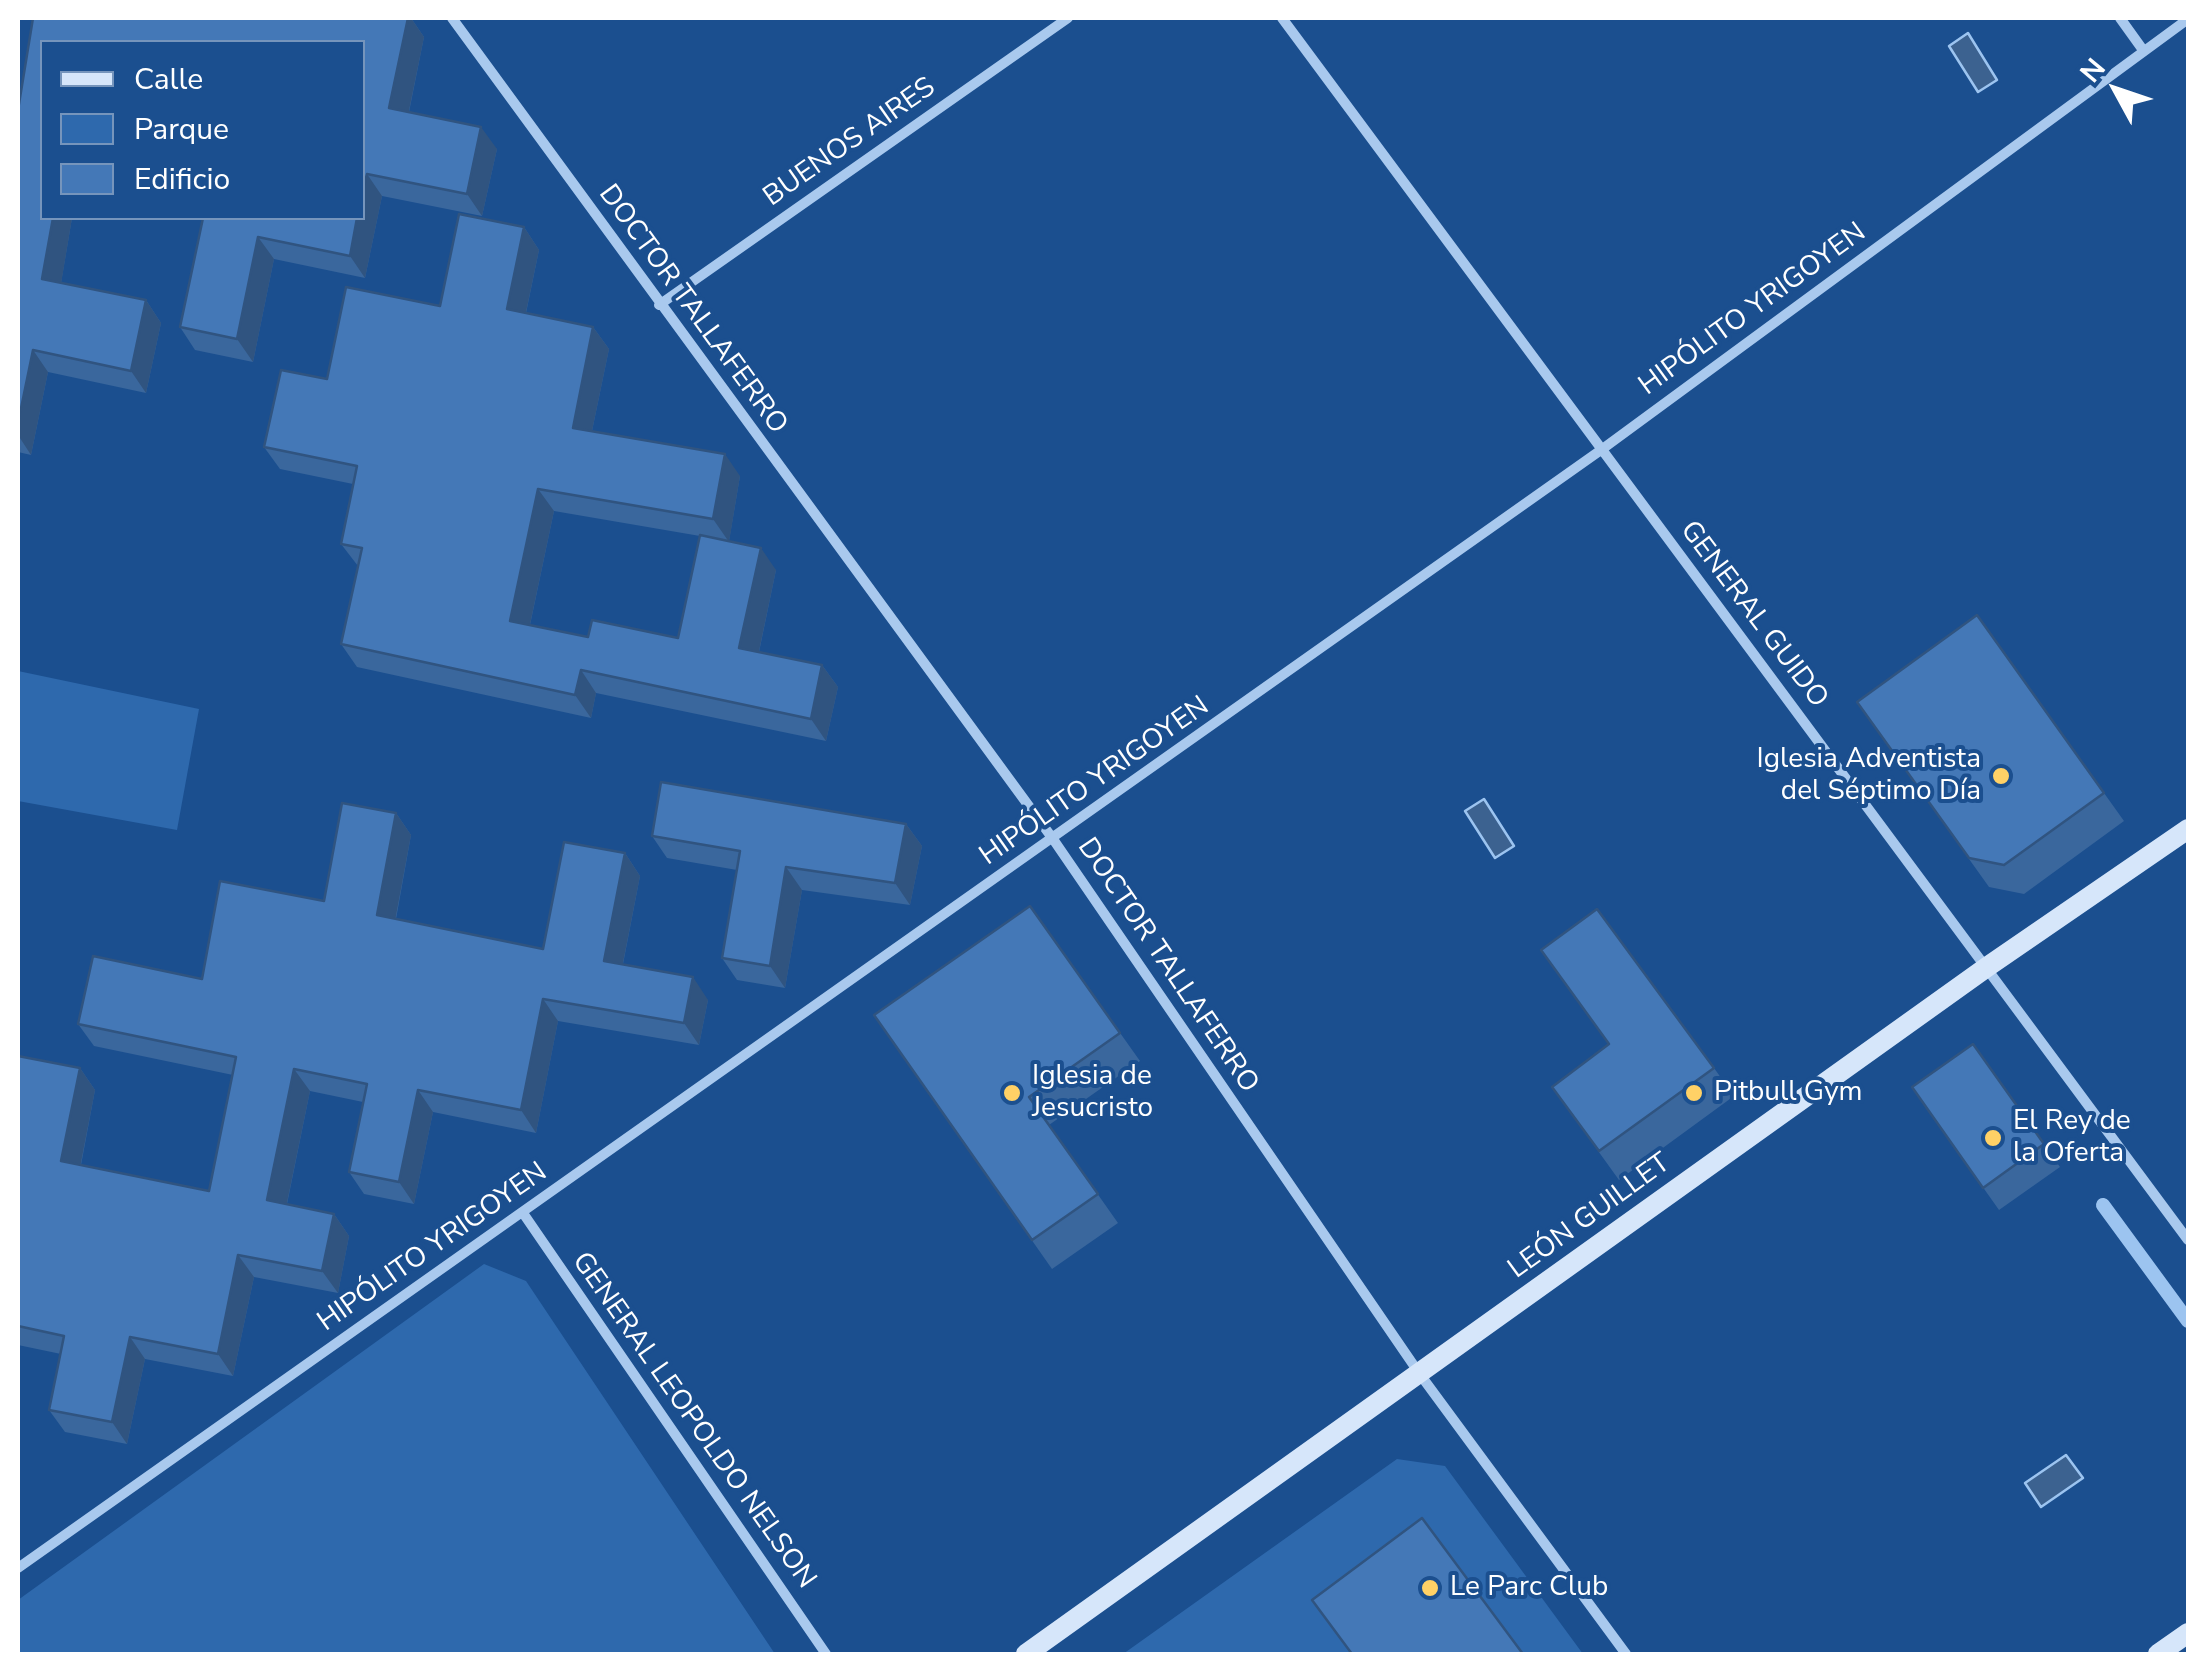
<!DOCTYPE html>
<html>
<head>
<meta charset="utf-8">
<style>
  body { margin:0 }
  #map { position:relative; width:2206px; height:1672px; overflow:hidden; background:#1b4f8f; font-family:"Nunito Sans",sans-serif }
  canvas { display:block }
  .frame { position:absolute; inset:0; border:20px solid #fff; pointer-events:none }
  .legend { position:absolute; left:40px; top:40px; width:325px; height:180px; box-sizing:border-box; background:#1b4f8f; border:2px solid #7695bc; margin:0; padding:12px 18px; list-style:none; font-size:30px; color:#fff }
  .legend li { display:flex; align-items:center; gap:20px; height:50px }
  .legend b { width:50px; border:2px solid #7695bc }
  .north { position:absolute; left:2066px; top:40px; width:100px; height:100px; -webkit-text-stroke:8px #1b4f8f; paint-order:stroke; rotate:310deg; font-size:28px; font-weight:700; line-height:40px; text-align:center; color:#fff }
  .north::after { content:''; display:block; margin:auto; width:35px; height:45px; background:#fff; clip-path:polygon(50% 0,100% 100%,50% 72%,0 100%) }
</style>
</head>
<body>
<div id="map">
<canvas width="2206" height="1672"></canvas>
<div class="frame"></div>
<ul class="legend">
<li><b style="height:12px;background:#d6e6fa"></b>Calle</li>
<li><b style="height:28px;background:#2e69ad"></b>Parque</li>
<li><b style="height:28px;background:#4478b7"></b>Edificio</li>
</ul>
<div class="north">N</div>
</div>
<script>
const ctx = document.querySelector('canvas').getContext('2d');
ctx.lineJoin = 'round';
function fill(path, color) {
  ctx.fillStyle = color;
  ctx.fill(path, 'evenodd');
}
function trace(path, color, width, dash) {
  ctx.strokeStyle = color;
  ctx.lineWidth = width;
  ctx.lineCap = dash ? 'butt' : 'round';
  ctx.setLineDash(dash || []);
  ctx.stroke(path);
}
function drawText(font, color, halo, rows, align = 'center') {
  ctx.font = font + ' "Nunito Sans",sans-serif';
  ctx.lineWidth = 8;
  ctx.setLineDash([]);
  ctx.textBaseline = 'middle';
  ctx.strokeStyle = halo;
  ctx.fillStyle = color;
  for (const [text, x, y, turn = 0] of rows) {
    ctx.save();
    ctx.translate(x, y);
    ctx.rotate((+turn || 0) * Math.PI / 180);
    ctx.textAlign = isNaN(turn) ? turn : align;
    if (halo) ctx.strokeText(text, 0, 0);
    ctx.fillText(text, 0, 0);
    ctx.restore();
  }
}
fill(new Path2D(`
  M 18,671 L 199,709 L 177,830 L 18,801 Z
  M 484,1264 L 526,1281 L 775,1654 L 18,1654 L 18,1600 Z
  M 1397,1459 L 1445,1466 L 1583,1654 L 1123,1654 Z`), '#2e69ad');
const water = new Path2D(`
  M 1968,33 L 1997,80 L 1978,92 L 1949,46 Z
  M 1484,799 L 1514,846 L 1495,858 L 1465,811 Z
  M 2066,1455 L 2083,1478 L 2041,1507 L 2025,1483 Z`);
fill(water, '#3c6290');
trace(water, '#9cc4f0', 2.5);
trace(new Path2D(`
  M 2103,1205 L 2188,1321`), '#9cc4f0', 14);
trace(new Path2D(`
  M 452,18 L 1053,839 L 1419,1373 L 1626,1654
  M 1282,18 L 2188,1240
  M 2120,18 L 2143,50
  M 659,305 L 1068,18
  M 523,1213 L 826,1654
  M 18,1568 L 1601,450 L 2188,19`), '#a9c9ee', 10);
trace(new Path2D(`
  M 1026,1654 L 1987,967 L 2188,829
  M 2158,1654 L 2188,1633`), '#d6e6fa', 20);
fill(new Path2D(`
  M 33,18 L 411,18 L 424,37 L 409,112 L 497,149 L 482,216 L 382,196 L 365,278 L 274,259 L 253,362 L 195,350 L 180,327 L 203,218 L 362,218 L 42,42 L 42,218 L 72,218 L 61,283 L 146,300 L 161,323 L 146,393 L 48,372 L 31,455 L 18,452 L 18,110 Z
  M 524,227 L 539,250 L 526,313 L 593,327 L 609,349 L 592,431 L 740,476 L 729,541 L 776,570 L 759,652 L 822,665 L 838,687 L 826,741 L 596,693 L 591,718 L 357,667 L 341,644 L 358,566 L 341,544 L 353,484 L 280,469 L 264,447 L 327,379 L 440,306 ZM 554,511 L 700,536 L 678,638 L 588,637 L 530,625 Z
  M 1977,615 L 2124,821 L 2024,894 L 1989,887 L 1857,702 Z
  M 396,813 L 411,835 L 396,919 L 543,949 L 625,853 L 640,876 L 623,964 L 708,1000 L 699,1045 L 558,1021 L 536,1133 L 433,1112 L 414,1204 L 364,1194 L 349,1172 L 363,1102 L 310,1091 L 287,1204 L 334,1214 L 349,1236 L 338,1293 L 254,1277 L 233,1376 L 145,1359 L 127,1444 L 65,1432 L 49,1410 L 61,1354 L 18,1345 L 18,1056 L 80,1068 L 95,1090 L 81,1165 L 209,1191 L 233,1075 L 94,1046 L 78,1024 L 202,979 L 324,901 Z
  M 906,824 L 922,846 L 910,905 L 802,890 L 785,988 L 737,980 L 722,958 L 737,870 L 667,858 L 652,836 Z
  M 1030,906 L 1140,1061 L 1049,1125 L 1118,1223 L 1052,1269 L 874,1015 Z
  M 1973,1044 L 2060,1167 L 1999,1210 L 1912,1087 Z
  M 1714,1068 L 1734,1096 L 1619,1180 L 1552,1087 Z`), '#3a679d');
fill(new Path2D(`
  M 408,18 L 411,18 L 424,37 L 405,130 L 389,108 Z
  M 481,127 L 497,149 L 482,216 L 467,194 Z
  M 367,174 L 382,196 L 365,278 L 350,256 L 357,218 L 362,218 L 362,193 Z
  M 53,218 L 72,218 L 58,302 L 42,279 Z
  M 524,227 L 539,250 L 522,331 L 507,309 Z
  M 258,237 L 274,259 L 253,362 L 237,339 Z
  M 146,300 L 161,323 L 146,393 L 131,371 Z
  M 593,327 L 609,349 L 588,450 L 573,428 Z
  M 33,350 L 48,372 L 31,455 L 18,435 L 18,423 Z
  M 725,454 L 740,476 L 729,542 L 713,519 Z
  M 538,489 L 554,511 L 526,643 L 510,621 Z
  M 761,548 L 776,570 L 755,670 L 739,648 Z
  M 822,665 L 838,687 L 826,741 L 811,719 Z
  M 581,670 L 596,693 L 591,718 L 575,695 Z
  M 396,813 L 411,835 L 392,937 L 377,915 Z
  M 906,824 L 922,846 L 910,905 L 895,883 Z
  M 625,853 L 640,876 L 619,983 L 604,961 Z
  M 786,867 L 802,890 L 785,988 L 770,966 Z
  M 693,977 L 708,1000 L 699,1045 L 684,1023 Z
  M 543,999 L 558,1021 L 536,1133 L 521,1110 Z
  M 80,1068 L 95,1090 L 77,1183 L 61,1161 Z
  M 294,1069 L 310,1091 L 283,1222 L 267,1200 Z
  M 418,1090 L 433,1112 L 414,1204 L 399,1182 Z
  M 334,1214 L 349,1236 L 338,1293 L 322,1271 Z
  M 238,1255 L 254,1277 L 233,1376 L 218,1354 Z
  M 130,1337 L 145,1359 L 127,1444 L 112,1422 Z`), '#305480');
const building = new Path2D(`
  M 33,18 L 408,18 L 389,108 L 481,127 L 467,194 L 367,174 L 362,193 L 362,42 L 42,42 L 42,218 L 53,218 L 42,279 L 146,300 L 131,371 L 33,350 L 18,423 L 18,110 Z
  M 459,214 L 524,227 L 507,309 L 593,327 L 573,428 L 725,454 L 713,519 L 538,489 L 510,621 L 588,637 L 592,620 L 678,638 L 700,535 L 761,548 L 739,648 L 822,665 L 811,719 L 581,670 L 575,695 L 341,644 L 362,548 L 341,544 L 357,466 L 264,447 L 281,370 L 327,379 L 346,287 L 440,306 Z
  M 203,218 L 357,218 L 350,256 L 258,237 L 237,339 L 180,327 Z
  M 1977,615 L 2104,793 L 2004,865 L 1969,858 L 1857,702 Z
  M 661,782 L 906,824 L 895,883 L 786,867 L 770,966 L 722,958 L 740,851 L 652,836 Z
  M 342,803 L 396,813 L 377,915 L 543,949 L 564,842 L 625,853 L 604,961 L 693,977 L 684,1023 L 543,999 L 521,1110 L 418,1090 L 399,1182 L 349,1172 L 367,1084 L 294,1069 L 267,1200 L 334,1214 L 322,1271 L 238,1255 L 218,1354 L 130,1337 L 112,1422 L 49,1410 L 64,1336 L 18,1326 L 18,1056 L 80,1068 L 61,1161 L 209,1191 L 236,1057 L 78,1024 L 93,956 L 202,979 L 220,881 L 324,901 Z
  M 1030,906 L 1120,1033 L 1029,1097 L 1098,1194 L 1032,1240 L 874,1015 Z
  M 1597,909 L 1714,1068 L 1599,1151 L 1552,1087 L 1609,1044 L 1541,950 Z
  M 1973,1044 L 2044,1144 L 1983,1188 L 1912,1087 Z
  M 1422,1518 L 1523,1654 L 1352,1654 L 1312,1600 Z`);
fill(building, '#4478b7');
trace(building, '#305480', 2.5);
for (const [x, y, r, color] of [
  [2001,776,10,"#ffd166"],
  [1012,1093,10,"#ffd166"],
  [1694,1093,10,"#ffd166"],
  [1993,1138,10,"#ffd166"],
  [1430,1588,10,"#ffd166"]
]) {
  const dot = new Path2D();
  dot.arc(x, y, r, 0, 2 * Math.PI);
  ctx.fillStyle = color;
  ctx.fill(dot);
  trace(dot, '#1b4f8f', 4);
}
drawText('28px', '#fff', '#1b4f8f', [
  ["BUENOS AIRES",850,143,-35],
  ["DOCTOR TALLAFERRO",692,310,54],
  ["HIPÓLITO YRIGOYEN",1753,310,-36],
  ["GENERAL GUIDO",1753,615,53],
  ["HIPÓLITO YRIGOYEN",1095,782,-35],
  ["DOCTOR TALLAFERRO",1167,966,56],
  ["LEÓN GUILLET",1590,1217,-36],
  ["HIPÓLITO YRIGOYEN",433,1248,-35],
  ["GENERAL LEOPOLDO NELSON",693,1421,55]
]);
drawText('28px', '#fff', '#1b4f8f', [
  ["Iglesia Adventista",1981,760,"right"],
  ["del Séptimo Día",1981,792,"right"],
  ["Iglesia de",1032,1077],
  ["Jesucristo",1032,1109],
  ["Pitbull Gym",1714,1093],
  ["El Rey de",2013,1122],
  ["la Oferta",2013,1154],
  ["Le Parc Club",1450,1588]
], 'left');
</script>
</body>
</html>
